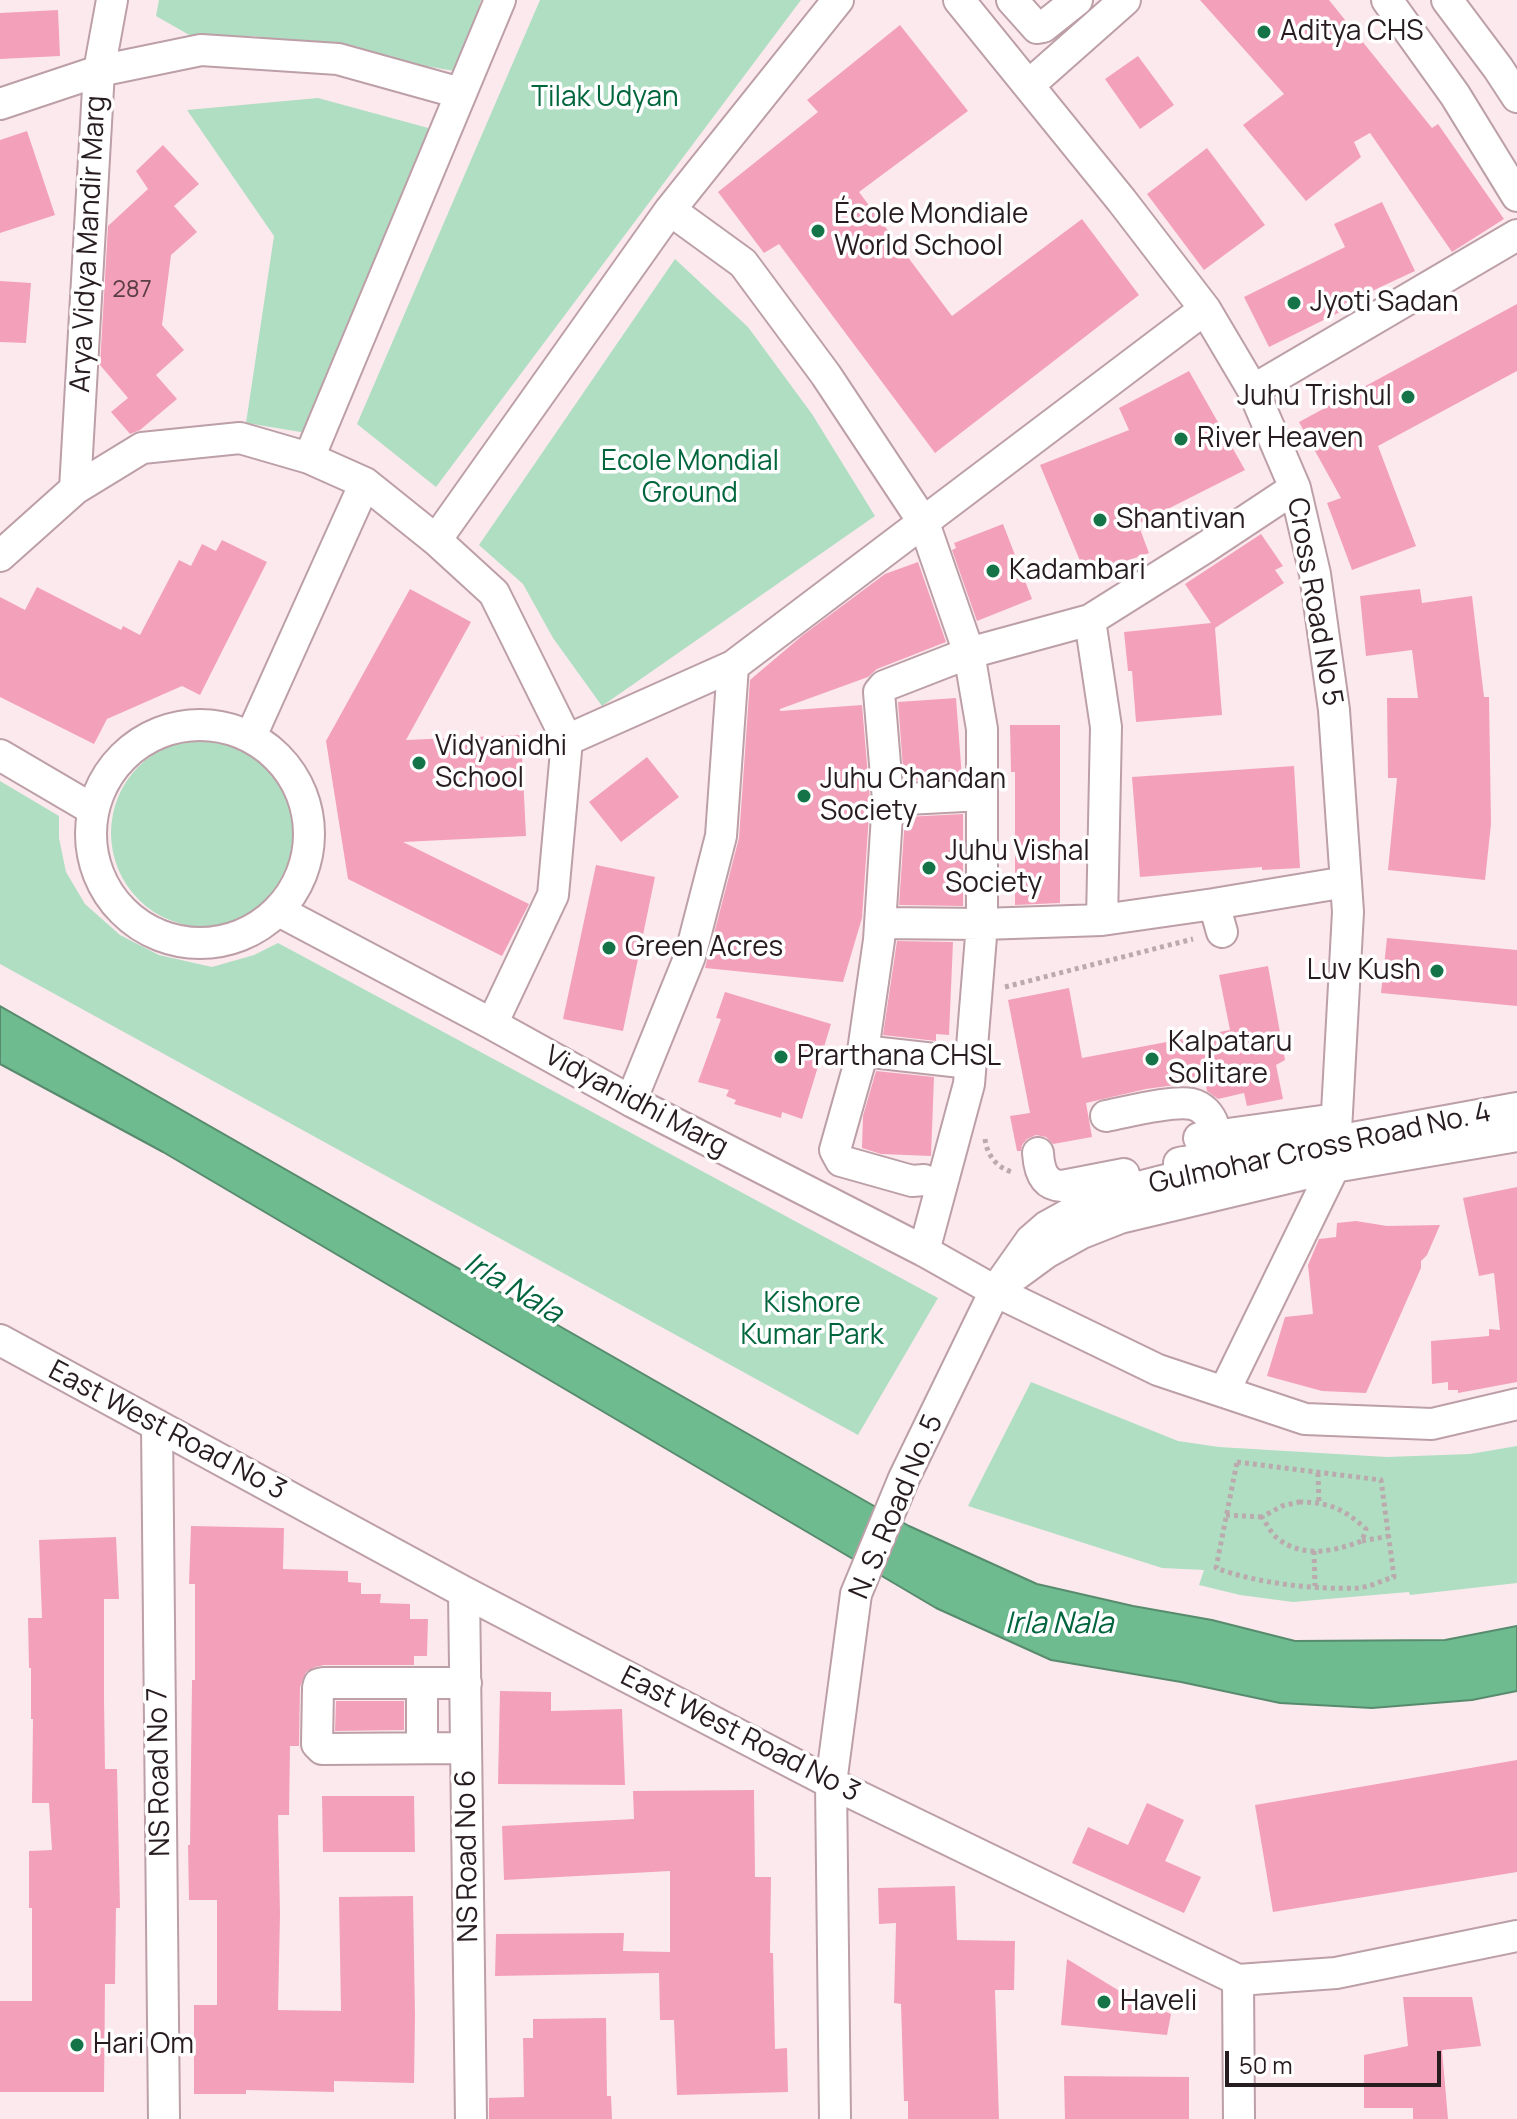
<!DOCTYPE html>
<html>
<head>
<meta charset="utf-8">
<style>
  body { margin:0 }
  #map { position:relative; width:1517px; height:2119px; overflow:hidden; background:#fce9ee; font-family:Manrope,sans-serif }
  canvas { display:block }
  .scale { position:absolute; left:1225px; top:2051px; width:216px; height:36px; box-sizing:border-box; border:4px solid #271c1f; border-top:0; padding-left:10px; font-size:24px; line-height:28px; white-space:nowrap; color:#271c1f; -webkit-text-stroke:6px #fff; paint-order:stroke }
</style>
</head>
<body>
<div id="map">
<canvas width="1517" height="2119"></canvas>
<div class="scale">50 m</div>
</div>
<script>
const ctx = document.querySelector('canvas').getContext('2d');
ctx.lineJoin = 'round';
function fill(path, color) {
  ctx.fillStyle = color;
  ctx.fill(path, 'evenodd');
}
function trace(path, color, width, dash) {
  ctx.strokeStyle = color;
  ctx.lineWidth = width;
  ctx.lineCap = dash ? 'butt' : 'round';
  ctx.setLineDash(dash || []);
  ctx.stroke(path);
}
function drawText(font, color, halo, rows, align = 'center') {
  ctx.font = font + ' Manrope,sans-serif';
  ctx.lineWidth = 7;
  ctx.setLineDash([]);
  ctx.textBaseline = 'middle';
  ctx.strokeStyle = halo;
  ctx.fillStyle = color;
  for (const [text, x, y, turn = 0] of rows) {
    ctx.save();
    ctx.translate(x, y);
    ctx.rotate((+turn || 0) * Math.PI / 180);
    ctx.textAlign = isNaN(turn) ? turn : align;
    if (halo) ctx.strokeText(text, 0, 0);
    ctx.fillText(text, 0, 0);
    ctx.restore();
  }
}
fill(new Path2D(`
  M 159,0 L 481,0 L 460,72 L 254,36 L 191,36 L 156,16 Z
  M 540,0 L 801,0 L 436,487 L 357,424 Z
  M 318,98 L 432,129 L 307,433 L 246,423 L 274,236 L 187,110 Z
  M 675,259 L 748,327 L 812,414 L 875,516 L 602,706 L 553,638 L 523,584 L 479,545 Z
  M111 833a94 94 0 1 1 188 0a94 94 0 1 1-188 0Z
  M 0,781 L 59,816 L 59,838 L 66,872 L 85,904 L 120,935 L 159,955 L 212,967 L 254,955 L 278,943 L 938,1298 L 858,1435 L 0,964 Z
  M 1031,1382 L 1178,1441 L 1219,1447 L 1387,1457 L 1470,1454 L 1517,1446 L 1517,1583 L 1410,1595 L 1409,1592 L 1293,1602 L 1240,1595 L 1199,1585 L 1204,1570 L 1162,1568 L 968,1506 Z`), '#b0dec2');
const water = new Path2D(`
  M 0,1006 L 909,1526 L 1037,1584 L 1133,1606 L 1212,1620 L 1295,1641 L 1445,1640 L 1517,1626 L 1517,1691 L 1472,1700 L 1372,1708 L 1280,1703 L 1181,1682 L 1051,1660 L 936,1608 L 163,1152 L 0,1064 Z`);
fill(water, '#6dbb8f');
trace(water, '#588b6d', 2);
fill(new Path2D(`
  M 1200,0 L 1329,0 L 1432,128 L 1438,124 L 1504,219 L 1452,252 L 1370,133 L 1354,142 L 1361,157 L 1306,201 L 1243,125 L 1284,94 Z
  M 58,10 L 60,56 L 0,59 L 0,13 Z
  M 900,25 L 968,111 L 859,192 L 952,316 L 1082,219 L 1139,295 L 935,453 L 779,244 L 764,253 L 718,192 L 818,112 L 807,100 Z
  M 1138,56 L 1174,105 L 1140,129 L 1105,79 Z
  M 27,131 L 55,215 L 0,233 L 0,140 Z
  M 163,145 L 199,184 L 174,206 L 197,232 L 171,255 L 162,325 L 184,350 L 156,375 L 177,399 L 140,430 L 130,434 L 111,412 L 128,398 L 100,365 L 108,226 L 148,189 L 136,171 Z
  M 1207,148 L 1265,225 L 1204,270 L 1147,194 Z
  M 1382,202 L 1415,271 L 1342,305 L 1344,310 L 1269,347 L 1244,297 L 1345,247 L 1334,224 Z
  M 0,281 L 31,283 L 26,343 L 0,342 Z
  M 1517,304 L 1517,371 L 1378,446 L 1416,546 L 1352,570 L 1327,503 L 1341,498 L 1299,422 Z
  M 1189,371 L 1245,470 L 1138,524 L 1149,553 L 1086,575 L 1040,465 L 1129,430 L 1119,408 Z
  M 1003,524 L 1032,599 L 977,621 L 952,550 L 956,548 L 954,543 Z
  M 1261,534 L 1283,566 L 1275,570 L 1284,583 L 1215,628 L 1222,715 L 1136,722 L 1132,671 L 1128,671 L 1124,632 L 1211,623 L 1185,584 Z
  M 222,540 L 267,562 L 200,695 L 182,686 L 107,719 L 94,744 L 0,697 L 0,597 L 25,610 L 37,587 L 121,630 L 123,626 L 140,635 L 179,560 L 191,566 L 202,544 L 216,551 Z
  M 918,562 L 946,642 L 877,669 L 868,677 L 780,709 L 780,711 L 862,705 L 870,800 L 862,918 L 843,982 L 705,968 L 739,838 L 750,680 L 803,635 L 885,574 Z
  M 410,589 L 471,622 L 406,740 L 521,735 L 526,836 L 403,842 L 529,904 L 502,956 L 348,879 L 326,741 Z
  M 1420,589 L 1422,603 L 1472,596 L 1484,697 L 1489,697 L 1491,824 L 1485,880 L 1388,870 L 1397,778 L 1388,778 L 1387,698 L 1418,698 L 1412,650 L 1366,656 L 1360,596 Z
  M 956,698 L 962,778 L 904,781 L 898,702 Z
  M 1010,725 L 1060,725 L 1060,903 L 1015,905 L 1015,772 L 1011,772 Z
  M 647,757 L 679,797 L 621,842 L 589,802 Z
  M 1294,766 L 1300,868 L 1262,870 L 1262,867 L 1140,877 L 1132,777 Z
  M 963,814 L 963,906 L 899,905 L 905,817 Z
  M 596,865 L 655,877 L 623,1031 L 563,1019 Z
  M 1387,938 L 1517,950 L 1517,1006 L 1381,993 Z
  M 897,941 L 953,942 L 949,1035 L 936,1034 L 936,1041 L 883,1035 Z
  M 1268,966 L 1285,1060 L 1276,1065 L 1283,1099 L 1247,1106 L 1244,1093 L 1218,1099 L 1207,1091 L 1205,1081 L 1146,1089 L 1086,1103 L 1092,1137 L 1053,1144 L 1046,1137 L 1036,1135 L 1027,1139 L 1022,1145 L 1021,1151 L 1017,1151 L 1010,1116 L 1030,1113 L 1008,1000 L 1069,988 L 1082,1058 L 1230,1030 L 1219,975 Z
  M 725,992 L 831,1024 L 802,1119 L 782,1112 L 781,1118 L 734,1104 L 736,1100 L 726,1096 L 729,1090 L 698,1082 L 721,1019 L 716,1018 Z
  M 876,1071 L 934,1077 L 931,1156 L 881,1154 L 862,1148 L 863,1116 Z
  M 1517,1187 L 1517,1382 L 1458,1393 L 1458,1390 L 1448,1390 L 1448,1382 L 1432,1384 L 1431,1341 L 1489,1336 L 1489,1329 L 1500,1330 L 1494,1273 L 1479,1276 L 1463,1198 Z
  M 1356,1221 L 1387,1226 L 1440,1225 L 1427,1255 L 1421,1261 L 1421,1268 L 1366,1393 L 1322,1391 L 1267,1376 L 1285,1317 L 1313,1314 L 1308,1265 L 1319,1239 L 1336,1237 L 1337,1223 Z
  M 191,1526 L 284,1528 L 283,1569 L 348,1571 L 348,1582 L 361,1583 L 361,1594 L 381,1594 L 380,1603 L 410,1604 L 410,1619 L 428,1619 L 427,1656 L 414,1656 L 414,1665 L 324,1665 L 315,1667 L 306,1672 L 300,1687 L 299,1746 L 290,1746 L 289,1815 L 278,1815 L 280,1914 L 278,2010 L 341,2011 L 339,1897 L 413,1896 L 415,2015 L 414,2083 L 334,2081 L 334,2092 L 246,2090 L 246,2094 L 194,2094 L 194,2005 L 217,2005 L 217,1900 L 189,1900 L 188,1845 L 190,1845 L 192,1680 L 195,1680 L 195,1584 L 189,1584 Z
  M 116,1537 L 119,1599 L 104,1599 L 104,1698 L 105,1769 L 117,1769 L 120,1908 L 116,1908 L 115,1984 L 105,1984 L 104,2092 L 0,2092 L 0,2001 L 32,2001 L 32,1908 L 29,1908 L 29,1851 L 52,1850 L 49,1803 L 32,1803 L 33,1719 L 31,1719 L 31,1668 L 29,1668 L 28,1618 L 42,1618 L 39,1540 Z
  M 500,1691 L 551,1692 L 551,1711 L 622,1709 L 625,1785 L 498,1784 Z
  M 336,1701 L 404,1701 L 404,1730 L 335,1731 Z
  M 1517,1760 L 1517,1872 L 1273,1912 L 1255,1805 Z
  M 754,1790 L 755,1877 L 771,1877 L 770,1953 L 773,1953 L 775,2049 L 787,2048 L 788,2092 L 677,2095 L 674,2020 L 660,2020 L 659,1973 L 495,1976 L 496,1934 L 624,1933 L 623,1951 L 670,1952 L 670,1871 L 504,1880 L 502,1826 L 634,1819 L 633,1791 Z
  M 322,1796 L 414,1796 L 415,1852 L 323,1852 Z
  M 1147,1803 L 1184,1820 L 1165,1861 L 1201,1877 L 1184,1913 L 1072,1863 L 1088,1827 L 1128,1845 Z
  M 955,1886 L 957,1940 L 1015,1941 L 1014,1990 L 995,1990 L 999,2119 L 908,2119 L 908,2101 L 904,2101 L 901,2004 L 894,2003 L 896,1923 L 879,1924 L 878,1888 Z
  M 1067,1959 L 1118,1990 L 1171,2014 L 1167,2035 L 1061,2025 Z
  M 1403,1997 L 1472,1997 L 1481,2046 L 1442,2050 L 1448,2119 L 1413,2119 L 1413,2108 L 1364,2108 L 1364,2055 L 1408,2046 Z
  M 606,2018 L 607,2096 L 611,2096 L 612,2119 L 489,2119 L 489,2098 L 524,2097 L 523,2038 L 533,2038 L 533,2019 Z
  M 1064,2076 L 1189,2077 L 1189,2119 L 1065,2119 Z`), '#f3a1ba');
const minor = new Path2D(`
  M 959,0 L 1122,201 L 1205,309 L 1253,390 L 1295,488 L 1315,574 L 1334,710 L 1348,912 L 1334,1167 L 1224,1392
  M 1012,0 L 1037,28 L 1043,27 L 1077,0
  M 1387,0 L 1455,95 L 1517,196
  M 1447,0 L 1498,68 L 1517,97
  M 1029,85 L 1125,0
  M 0,104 L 99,71 L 201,50 L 338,59 L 460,93
  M 670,210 L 743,263 L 826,375 L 924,523 L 969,653 L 982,729 L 982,924 L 969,1084 L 924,1251
  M 1253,390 L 1517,235
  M 309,458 L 500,0
  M 75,489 L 99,71 L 112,0
  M 436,540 L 670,210 L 838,0
  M 0,556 L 75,489 L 142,448 L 240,438 L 309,458 L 365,483 L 436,540 L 494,593 L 567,740 L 553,895 L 492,1024
  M 1090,620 L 1106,727 L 1102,920
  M91 834a109 109 0 1 1 218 0a109 109 0 1 1-218 0Z
  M 251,736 L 365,483
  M 567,740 L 733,666 L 1205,309
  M 0,755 L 92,809
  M 888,800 L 982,795
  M 1214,904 L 1222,932
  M 279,911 L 492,1024 L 631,1101 L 924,1251 L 995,1291 L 1158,1370 L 1305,1419 L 1432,1424 L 1517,1404
  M 881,923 L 982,924 L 1102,920 L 1214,904 L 1346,882
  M 863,1051 L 970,1063
  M 631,1101 L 690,956 L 721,836 L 733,666
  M 1106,1116 C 1128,1112 1171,1100 1192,1104 C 1213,1109 1223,1139 1208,1154 C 1202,1161 1187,1161 1179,1163
  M 1199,1138 L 1336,1119
  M 1038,1153 C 1039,1169 1043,1185 1062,1186 L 1124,1174
  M 924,1180 L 912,1181 L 841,1161 L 835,1150 L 863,1051 L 879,940 L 888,800 L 879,692 L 884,686 L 969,653 L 1090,620 L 1206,547 L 1295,488
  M 1016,1275 L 1046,1253 L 1082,1233 L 1120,1218 L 1334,1167 L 1517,1136
  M 0,1340 L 464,1592 L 831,1783 L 1238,1980 L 1336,1973 L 1517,1936
  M 157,1425 L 164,2119
  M 464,1592 L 471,2119
  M 422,1683 L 422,1748
  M 466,1683 L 324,1683 L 319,1684 L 318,1688 L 317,1744 L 322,1749 L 466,1748
  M 1238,1980 L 1239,2119
  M 835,2119 L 831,1783 L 856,1594 L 904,1478 L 995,1291 L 1031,1240 L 1046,1227 L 1093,1201 L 1123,1191 L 1244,1160 L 1336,1141 L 1517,1108`);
trace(minor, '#bc9fa7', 34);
trace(new Path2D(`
  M 1005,987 L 1193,939
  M 985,1139 C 987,1155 996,1167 1012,1172
  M 1237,1462 L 1381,1480 L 1394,1577 C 1383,1580 1370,1587 1358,1588 C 1316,1590 1255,1583 1216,1568 Z
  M 1318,1473 L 1319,1502
  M 1299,1502 C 1329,1502 1344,1509 1366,1529 L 1362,1541 C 1334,1551 1303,1559 1277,1538 C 1271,1533 1267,1524 1262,1517 L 1282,1506 Z
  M 1226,1515 L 1262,1517
  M 1362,1541 L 1389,1536
  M 1314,1551 L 1315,1586`), '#baaaae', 5, [4, 4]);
trace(minor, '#fff', 30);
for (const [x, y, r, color] of [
  [1264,32,8,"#157348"],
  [818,231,8,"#157348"],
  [1294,303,8,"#157348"],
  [1408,397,8,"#157348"],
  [1181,439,8,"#157348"],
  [1100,520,8,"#157348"],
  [993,571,8,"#157348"],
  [419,763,8,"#157348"],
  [804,796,8,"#157348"],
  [929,868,8,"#157348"],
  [609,948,8,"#157348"],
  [1437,971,8,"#157348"],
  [781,1057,8,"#157348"],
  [1152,1059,8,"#157348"],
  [1104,2002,8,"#157348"],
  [77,2045,8,"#157348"]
]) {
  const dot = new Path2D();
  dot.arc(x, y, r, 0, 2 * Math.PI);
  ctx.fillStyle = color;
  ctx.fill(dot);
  trace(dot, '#fff', 3);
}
drawText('24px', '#5a3d46', null, [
  ["287",132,290]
]);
drawText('28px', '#271c1f', '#fff', [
  ["Aditya CHS",1280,32],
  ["École Mondiale",834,215],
  ["World School",834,247],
  ["Jyoti Sadan",1310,303],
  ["Juhu Trishul",1392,397,"right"],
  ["River Heaven",1197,439],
  ["Shantivan",1116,520],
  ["Kadambari",1009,571],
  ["Vidyanidhi",435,747],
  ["School",435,779],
  ["Juhu Chandan",820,780],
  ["Society",820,812],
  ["Juhu Vishal",945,852],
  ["Society",945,884],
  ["Green Acres",625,948],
  ["Luv Kush",1421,971,"right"],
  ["Kalpataru",1168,1043],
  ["Solitare",1168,1075],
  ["Prarthana CHSL",797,1057],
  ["Haveli",1120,2002],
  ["Hari Om",93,2045]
], 'left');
drawText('28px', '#02663d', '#fff', [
  ["Tilak Udyan",605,98],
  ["Ecole Mondial",690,462],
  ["Ground",690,494],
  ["Kishore",812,1304],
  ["Kumar Park",812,1336]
]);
drawText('28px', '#271c1f', '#fff', [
  ["Arya Vidya Mandir Marg",89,244,-87],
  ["Cross Road No 5",1314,602,80],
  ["Vidyanidhi Marg",636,1102,28],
  ["Gulmohar Cross Road No. 4",1320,1149,-12],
  ["East West Road No 3",167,1431,28],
  ["N. S. Road No. 5",897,1507,-67],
  ["East West Road No 3",740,1735,27],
  ["NS Road No 7",160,1772,-91],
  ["NS Road No 6",468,1856,-91]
]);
drawText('italic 30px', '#00643c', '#fff', [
  ["Irla Nala",513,1289,31],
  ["Irla Nala",1059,1625]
]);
</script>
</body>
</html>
